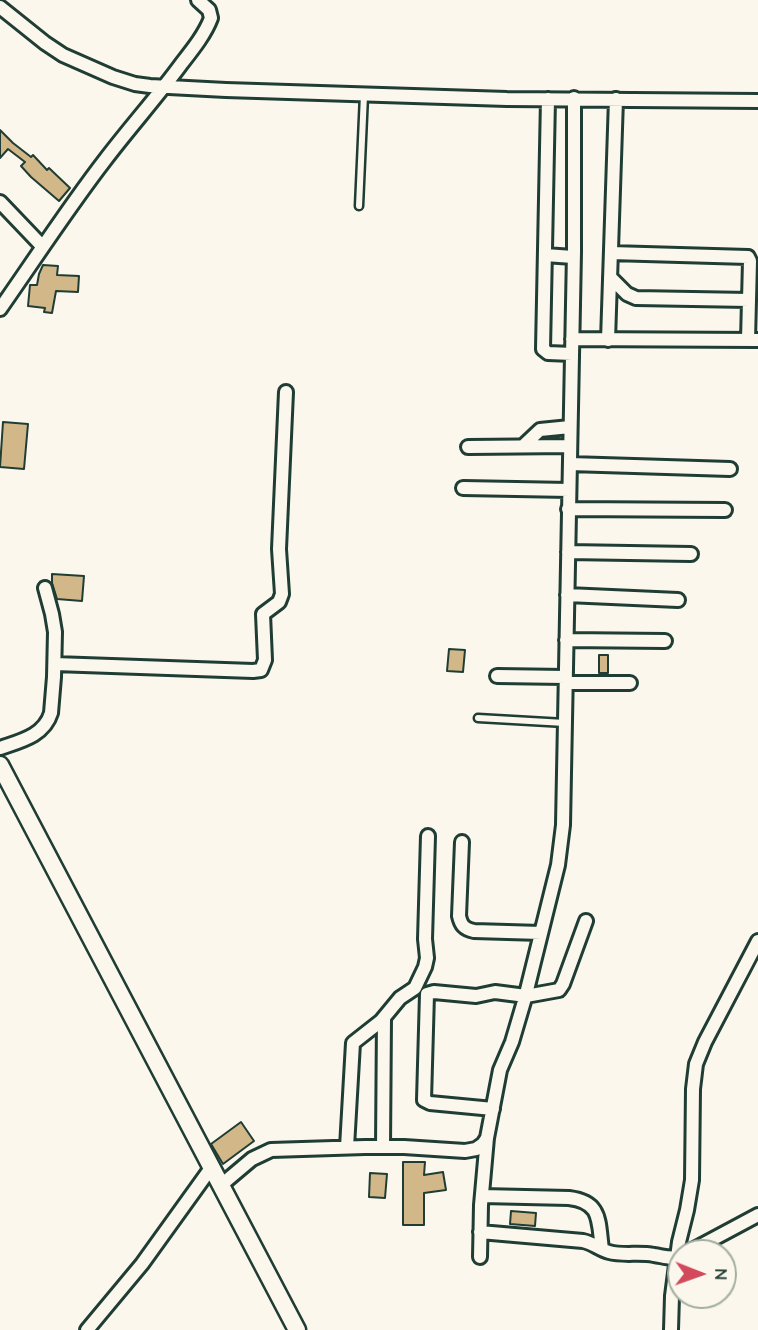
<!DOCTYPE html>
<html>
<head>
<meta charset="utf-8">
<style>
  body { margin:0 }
  #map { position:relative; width:758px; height:1330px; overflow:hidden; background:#fbf7ec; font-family:"Comic Neue",sans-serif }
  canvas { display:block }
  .north { position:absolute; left:667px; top:1239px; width:70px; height:70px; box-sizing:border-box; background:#fbf7ec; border:2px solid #a3ada2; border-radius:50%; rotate:91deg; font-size:19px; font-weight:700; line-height:28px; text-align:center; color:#1f3d34 }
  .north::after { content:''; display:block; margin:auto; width:24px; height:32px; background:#d1495b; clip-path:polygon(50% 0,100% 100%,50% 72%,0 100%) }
</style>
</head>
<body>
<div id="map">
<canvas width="758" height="1330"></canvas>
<div class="north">N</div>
</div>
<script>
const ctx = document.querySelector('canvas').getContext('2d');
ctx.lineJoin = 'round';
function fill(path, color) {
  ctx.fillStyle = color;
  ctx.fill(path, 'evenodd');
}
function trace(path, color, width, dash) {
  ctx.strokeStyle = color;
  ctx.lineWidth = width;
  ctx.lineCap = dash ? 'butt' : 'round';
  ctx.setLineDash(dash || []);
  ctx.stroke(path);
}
const building = new Path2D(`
  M 0,130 L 13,143 L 31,157 L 33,155 L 47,170 L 49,168 L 70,188 L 59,201 L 31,177 L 21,166 L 25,162 L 8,149 L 0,158 Z
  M 43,265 L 58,266 L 57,275 L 79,276 L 78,292 L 56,291 L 52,313 L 44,312 L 45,308 L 28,306 L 30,285 L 37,285 L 39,274 Z
  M 3,422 L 28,424 L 24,469 L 0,467 Z
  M 52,574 L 84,576 L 82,601 L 57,599 L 52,583 Z
  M 449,649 L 465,650 L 463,672 L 447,671 Z
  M 599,655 L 608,655 L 608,673 L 599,673 Z
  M 241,1122 L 254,1141 L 223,1164 L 211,1144 Z
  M 403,1162 L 425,1162 L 424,1175 L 443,1172 L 446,1190 L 424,1193 L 424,1225 L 403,1225 Z
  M 370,1173 L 387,1174 L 385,1198 L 369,1197 Z
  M 511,1211 L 536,1213 L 535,1226 L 510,1224 Z`);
fill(building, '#d2b888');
trace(building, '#1f3d34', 2);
const service = new Path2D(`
  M 359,206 L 364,95
  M 478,718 L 565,723`);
const minor = new Path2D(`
  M 0,7 L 45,43 L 63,55 L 113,77 L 135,84 L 150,86 L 226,90 L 507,99 L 758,101
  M 548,99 L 543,349 L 548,353 L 572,354
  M 0,202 L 42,246
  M 611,253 L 748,257 L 750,261 L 748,340
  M 545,255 L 573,257
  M 610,277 L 627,294 L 636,298 L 749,300
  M 0,309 C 35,259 68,208 105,160 C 130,127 158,96 182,63 C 193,49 205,34 211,18 L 209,10 L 198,0
  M 572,339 L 758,340
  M 608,340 L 616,99
  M 523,446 L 540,430 L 570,427
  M 468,447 L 570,446
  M 570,464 L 730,469
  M 463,488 L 569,490
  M 568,509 L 725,510
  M 568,552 L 691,554
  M 567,595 L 678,600
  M 566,640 L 665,641
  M 55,664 L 253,671 L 261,670 L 265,660 L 263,614 L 279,602 L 282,594 L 279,549 L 286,392
  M 497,676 L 565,677
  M 566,683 L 630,683
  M 0,748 C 20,741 44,736 51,713 L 54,677 L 55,632 L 52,614 L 45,588
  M 462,842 L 459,916 C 461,925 464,929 474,931 L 541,933
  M 493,1109 L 430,1103 L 424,1100 L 427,994 L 434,992 L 476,996 L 495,992 L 526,996 L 559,990 L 563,984 L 586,921
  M 347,1147 L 353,1043 L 381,1021 L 400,998 L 415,988 L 425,967 L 427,958 L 425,939 L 428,836
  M 383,1147 L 384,1018
  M 220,1186 L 252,1159 L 271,1150 L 365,1147 L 404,1147 L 465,1151 L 476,1149 L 483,1144 L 487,1138 L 500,1070 L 512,1042 L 525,998 L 558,865 L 563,825 L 574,252 L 574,98
  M 482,1196 L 569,1198 C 602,1202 598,1221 602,1249
  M 480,1232 L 583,1241 C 593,1243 599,1249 609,1252 C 623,1256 639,1252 654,1255 C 663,1256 672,1260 681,1256
  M 687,1253 L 758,1215
  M 480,1257 L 481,1205 L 487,1138
  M 87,1330 L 142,1264 L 211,1168
  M 671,1330 L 672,1296 L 679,1242 L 687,1210 L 692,1180 L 693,1089 L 696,1064 L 705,1042 L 758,941`);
const tertiary = new Path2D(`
  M 0,765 L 297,1330`);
trace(service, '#1f3d34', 11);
trace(minor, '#1f3d34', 18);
trace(tertiary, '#1f3d34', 21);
trace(service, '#fbf7ec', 6);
trace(minor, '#fbf7ec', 12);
trace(tertiary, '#fbf7ec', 16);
</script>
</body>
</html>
